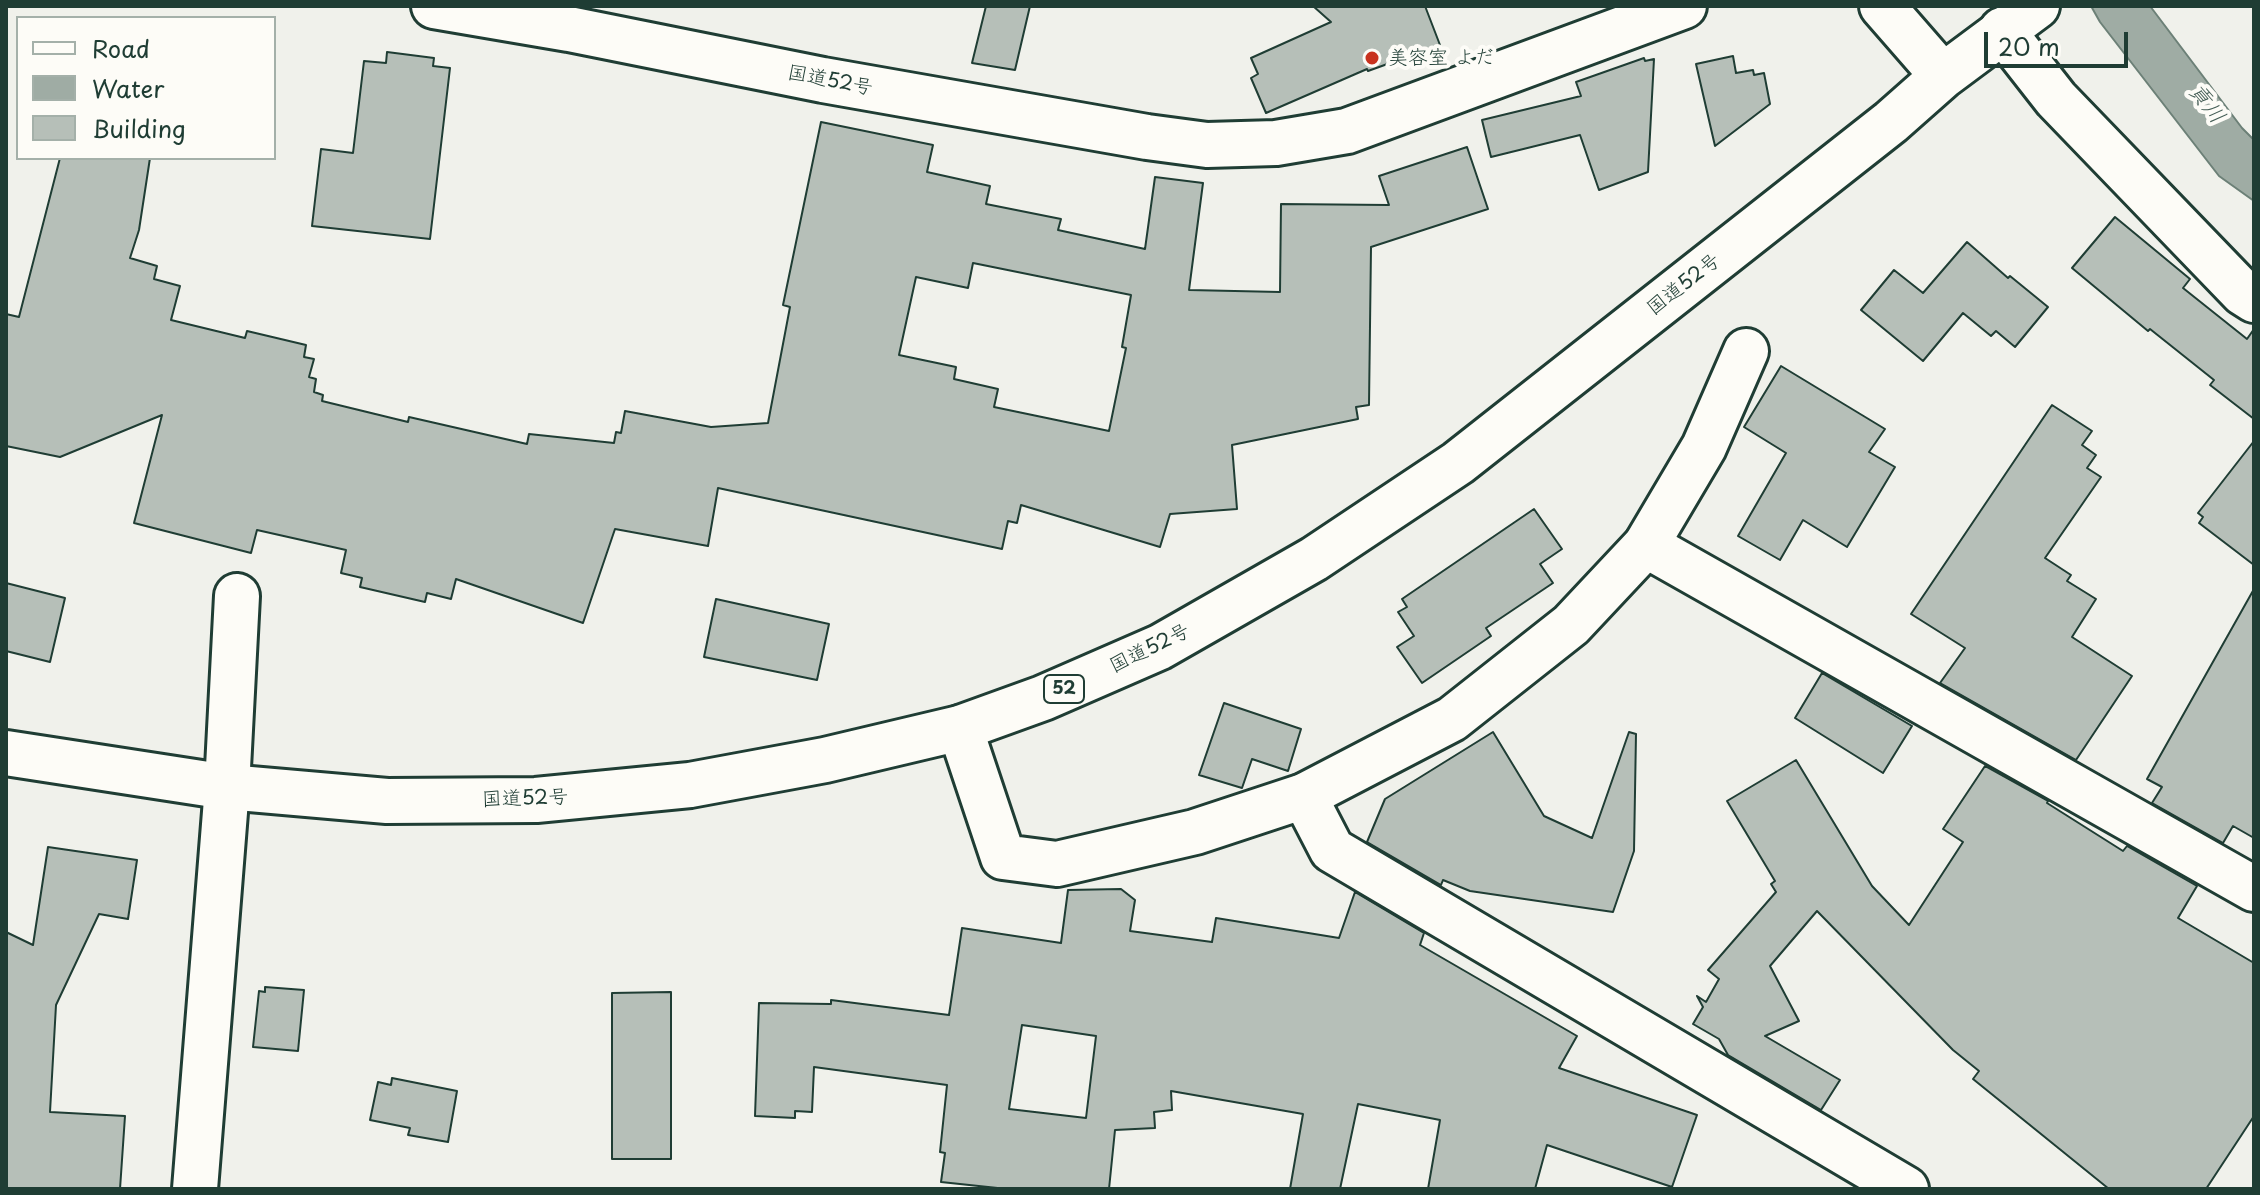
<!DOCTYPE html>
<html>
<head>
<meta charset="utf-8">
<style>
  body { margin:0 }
  #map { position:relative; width:2260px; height:1195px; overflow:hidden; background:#f0f1eb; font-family:"Playpen Sans",sans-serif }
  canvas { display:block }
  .frame { position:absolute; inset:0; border:8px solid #1f3d34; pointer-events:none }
  .legend { position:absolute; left:16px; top:16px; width:260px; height:144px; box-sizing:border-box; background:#fdfcf7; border:2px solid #a4b0a9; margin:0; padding:10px 14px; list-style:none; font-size:24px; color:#1f3d34 }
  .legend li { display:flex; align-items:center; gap:16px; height:40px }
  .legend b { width:40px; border:2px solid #a4b0a9 }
  .scale { position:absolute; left:1984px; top:32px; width:144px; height:36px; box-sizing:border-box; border:4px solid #1f3d34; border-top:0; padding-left:10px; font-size:24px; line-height:28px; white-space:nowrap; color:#1f3d34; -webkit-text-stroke:6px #fdfcf7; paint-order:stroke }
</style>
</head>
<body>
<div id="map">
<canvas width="2260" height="1195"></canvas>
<div class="frame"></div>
<ul class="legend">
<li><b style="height:10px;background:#fdfcf7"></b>Road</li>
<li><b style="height:22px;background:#9faca4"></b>Water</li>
<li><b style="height:22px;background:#b6bfb8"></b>Building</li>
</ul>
<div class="scale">20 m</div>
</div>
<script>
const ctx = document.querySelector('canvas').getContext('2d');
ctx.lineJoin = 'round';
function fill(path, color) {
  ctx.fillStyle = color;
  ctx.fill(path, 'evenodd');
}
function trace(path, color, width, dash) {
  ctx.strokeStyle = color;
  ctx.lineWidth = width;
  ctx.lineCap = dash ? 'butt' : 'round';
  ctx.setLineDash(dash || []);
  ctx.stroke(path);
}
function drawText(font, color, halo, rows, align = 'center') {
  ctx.font = font + ' "Playpen Sans","Klee One",sans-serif';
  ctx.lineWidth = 8;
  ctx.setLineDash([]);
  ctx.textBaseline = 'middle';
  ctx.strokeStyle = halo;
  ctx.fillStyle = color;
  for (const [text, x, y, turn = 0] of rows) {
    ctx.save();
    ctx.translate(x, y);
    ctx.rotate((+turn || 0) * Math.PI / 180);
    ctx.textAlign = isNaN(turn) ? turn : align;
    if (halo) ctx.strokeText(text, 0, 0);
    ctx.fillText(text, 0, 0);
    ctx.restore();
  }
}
const water = new Path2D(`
  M 2091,6 L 2150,6 L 2242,128 L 2254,140 L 2254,201 L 2219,176 L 2100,22 Z`);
fill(water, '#9faca4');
trace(water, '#6c8077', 2);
const building = new Path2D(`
  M 986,6 L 1030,6 L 1015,70 L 972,63 Z
  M 1313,6 L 1425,6 L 1440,45 L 1368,71 L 1367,69 L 1266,113 L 1251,78 L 1258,74 L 1251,58 L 1331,22 Z
  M 387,52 L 434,58 L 433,66 L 450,68 L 430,239 L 312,226 L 321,149 L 353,153 L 364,61 L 386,63 Z
  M 1733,56 L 1736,73 L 1753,70 L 1754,75 L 1764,73 L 1770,104 L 1715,146 L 1696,64 Z
  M 1644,58 L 1645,61 L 1654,59 L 1648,172 L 1599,190 L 1580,135 L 1491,157 L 1482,120 L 1581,96 L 1576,82 Z
  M 821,122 L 933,145 L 927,172 L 990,186 L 986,204 L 1061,219 L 1058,230 L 1145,249 L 1155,177 L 1203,183 L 1189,290 L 1280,292 L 1281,204 L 1389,205 L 1379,176 L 1467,147 L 1488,209 L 1371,247 L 1369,405 L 1356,407 L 1358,419 L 1232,445 L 1237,509 L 1170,514 L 1160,547 L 1021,505 L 1017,523 L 1008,521 L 1002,549 L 718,488 L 708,546 L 615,529 L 583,623 L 456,579 L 451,599 L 427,593 L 425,602 L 360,587 L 362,578 L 341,573 L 346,550 L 257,530 L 251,553 L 134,523 L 162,415 L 60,457 L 6,446 L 6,314 L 19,317 L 60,158 L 150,158 L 139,230 L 130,258 L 157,266 L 154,279 L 180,286 L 171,320 L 245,338 L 247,331 L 306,345 L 304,357 L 314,359 L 309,377 L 316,379 L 314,392 L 323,395 L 322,401 L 408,422 L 409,417 L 527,444 L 529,434 L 614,443 L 616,432 L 621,433 L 625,411 L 711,427 L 768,423 L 790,307 L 783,305 ZM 973,263 L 1131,295 L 1122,347 L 1126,348 L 1109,431 L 994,407 L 998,389 L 954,379 L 956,367 L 899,355 L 916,277 L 968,288 Z
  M 2115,217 L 2190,279 L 2183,288 L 2247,339 L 2254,329 L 2254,419 L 2210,385 L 2214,380 L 2150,329 L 2148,331 L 2072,268 Z
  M 1967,242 L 2008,278 L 2010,276 L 2048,307 L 2015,347 L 1996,331 L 1991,336 L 1963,313 L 1923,361 L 1861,310 L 1894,270 L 1923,293 Z
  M 1781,366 L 1885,429 L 1869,452 L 1895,467 L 1847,547 L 1803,520 L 1780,560 L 1738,536 L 1786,453 L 1744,427 Z
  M 2052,405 L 2092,431 L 2082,445 L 2096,455 L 2087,468 L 2101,477 L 2045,558 L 2071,575 L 2067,581 L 2096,599 L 2072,637 L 2132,676 L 2076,760 L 1940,683 L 1965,648 L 1911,614 Z
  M 2254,441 L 2254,565 L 2199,523 L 2203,517 L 2198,513 Z
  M 1534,509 L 1562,549 L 1540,564 L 1553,583 L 1486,628 L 1491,636 L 1422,683 L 1397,647 L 1414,636 L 1398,612 L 1407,607 L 1402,599 Z
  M 6,583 L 65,598 L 50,662 L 6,651 Z
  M 2254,589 L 2254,838 L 2233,826 L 2223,843 L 2152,803 L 2162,787 L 2147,779 Z
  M 716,599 L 829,624 L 817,680 L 704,657 Z
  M 1822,673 L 1912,726 L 1883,773 L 1795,718 Z
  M 1224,703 L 1301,729 L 1288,771 L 1252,759 L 1242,788 L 1199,775 Z
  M 1493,732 L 1544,816 L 1592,838 L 1629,732 L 1636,734 L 1634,851 L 1613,912 L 1470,891 L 1443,880 L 1441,885 L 1367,842 L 1385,799 Z
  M 1796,760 L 1872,886 L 1909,925 L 1963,842 L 1943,829 L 1985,766 L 2048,801 L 2047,803 L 2123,851 L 2127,846 L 2197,886 L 2178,918 L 2254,963 L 2254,1116 L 2206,1189 L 2109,1189 L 1973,1079 L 1979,1071 L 1953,1050 L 1817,911 L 1770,966 L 1799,1021 L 1765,1036 L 1840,1080 L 1821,1110 L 1728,1055 L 1719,1039 L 1693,1024 L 1703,1007 L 1697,996 L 1706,1002 L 1719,979 L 1708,970 L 1776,892 L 1771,884 L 1775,881 L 1727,801 Z
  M 48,847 L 137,860 L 128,919 L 99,914 L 56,1005 L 50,1112 L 125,1116 L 120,1189 L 6,1189 L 6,932 L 33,945 Z
  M 1121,889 L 1135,900 L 1130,931 L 1212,942 L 1216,918 L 1339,938 L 1355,892 L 1424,933 L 1420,945 L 1577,1036 L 1559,1068 L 1697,1115 L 1672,1187 L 1547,1145 L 1535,1189 L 1428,1189 L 1440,1120 L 1358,1104 L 1340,1189 L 1290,1189 L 1303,1114 L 1171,1091 L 1172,1110 L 1154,1112 L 1155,1128 L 1115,1130 L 1109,1189 L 1007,1189 L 941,1182 L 945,1153 L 940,1152 L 947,1085 L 814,1067 L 812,1112 L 795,1111 L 795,1118 L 755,1116 L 759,1003 L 831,1004 L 831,1000 L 949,1015 L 962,928 L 1061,943 L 1068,890 ZM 1022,1025 L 1096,1036 L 1086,1118 L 1009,1109 Z
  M 265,987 L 304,990 L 298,1051 L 253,1047 L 259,991 L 265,992 Z
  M 671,992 L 671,1159 L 612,1159 L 612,993 Z
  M 392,1078 L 457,1091 L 448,1142 L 408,1135 L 410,1128 L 370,1120 L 378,1082 L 391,1085 Z`);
fill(building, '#b6bfb8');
trace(building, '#1f3d34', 2);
const street = new Path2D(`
  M 2002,30 L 2056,99 L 2243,293 L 2254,300
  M 1646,545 L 2254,889
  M 1304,796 L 1332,850 L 1906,1189`);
const secondary = new Path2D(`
  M 960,728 L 1003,857 L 1057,864 L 1195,832 L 1304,796 L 1452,719 L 1571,625 L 1646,545 L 1704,447 L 1746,351
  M 195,1189 L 227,787 L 237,596`);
const highway = new Path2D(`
  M 434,6 L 569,29 L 823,80 L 1147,137 L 1207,145 L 1276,143 L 1347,131 L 1684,6
  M 1882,6 L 1943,76
  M 6,753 L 227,787 L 387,801 L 536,800 L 690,785 L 825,760 L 960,728 L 1043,698 L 1160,647 L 1314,559 L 1458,463 L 1891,122 L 1943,76 L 2037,6`);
trace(street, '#1f3d34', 50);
trace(secondary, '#1f3d34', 50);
trace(highway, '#1f3d34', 50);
trace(street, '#fdfcf7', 44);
trace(secondary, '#fdfcf7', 44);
trace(highway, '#fdfcf7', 44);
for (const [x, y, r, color] of [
  [1372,58,8,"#c8321e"]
]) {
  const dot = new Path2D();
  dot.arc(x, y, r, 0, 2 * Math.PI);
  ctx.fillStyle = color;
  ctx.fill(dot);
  trace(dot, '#fdfcf7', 3);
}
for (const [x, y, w] of [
  [1064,689,40]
]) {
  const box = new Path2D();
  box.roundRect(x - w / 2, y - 14, w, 28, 6);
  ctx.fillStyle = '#fdfcf7';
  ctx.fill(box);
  trace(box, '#1f3d34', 2);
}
drawText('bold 18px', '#1f3d34', null, [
  ["52",1064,689]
]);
drawText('20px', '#1f3d34', '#fdfcf7', [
  ["美容室 よだ",1388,58]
], 'left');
drawText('20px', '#1f3d34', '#fdfcf7', [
  ["国道52号",830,81,11],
  ["国道52号",1684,285,-38],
  ["国道52号",1150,649,-26],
  ["国道52号",525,799,-2]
]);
drawText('italic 22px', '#455e56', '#fdfcf7', [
  ["貢川",2206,104,52]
]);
</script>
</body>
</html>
